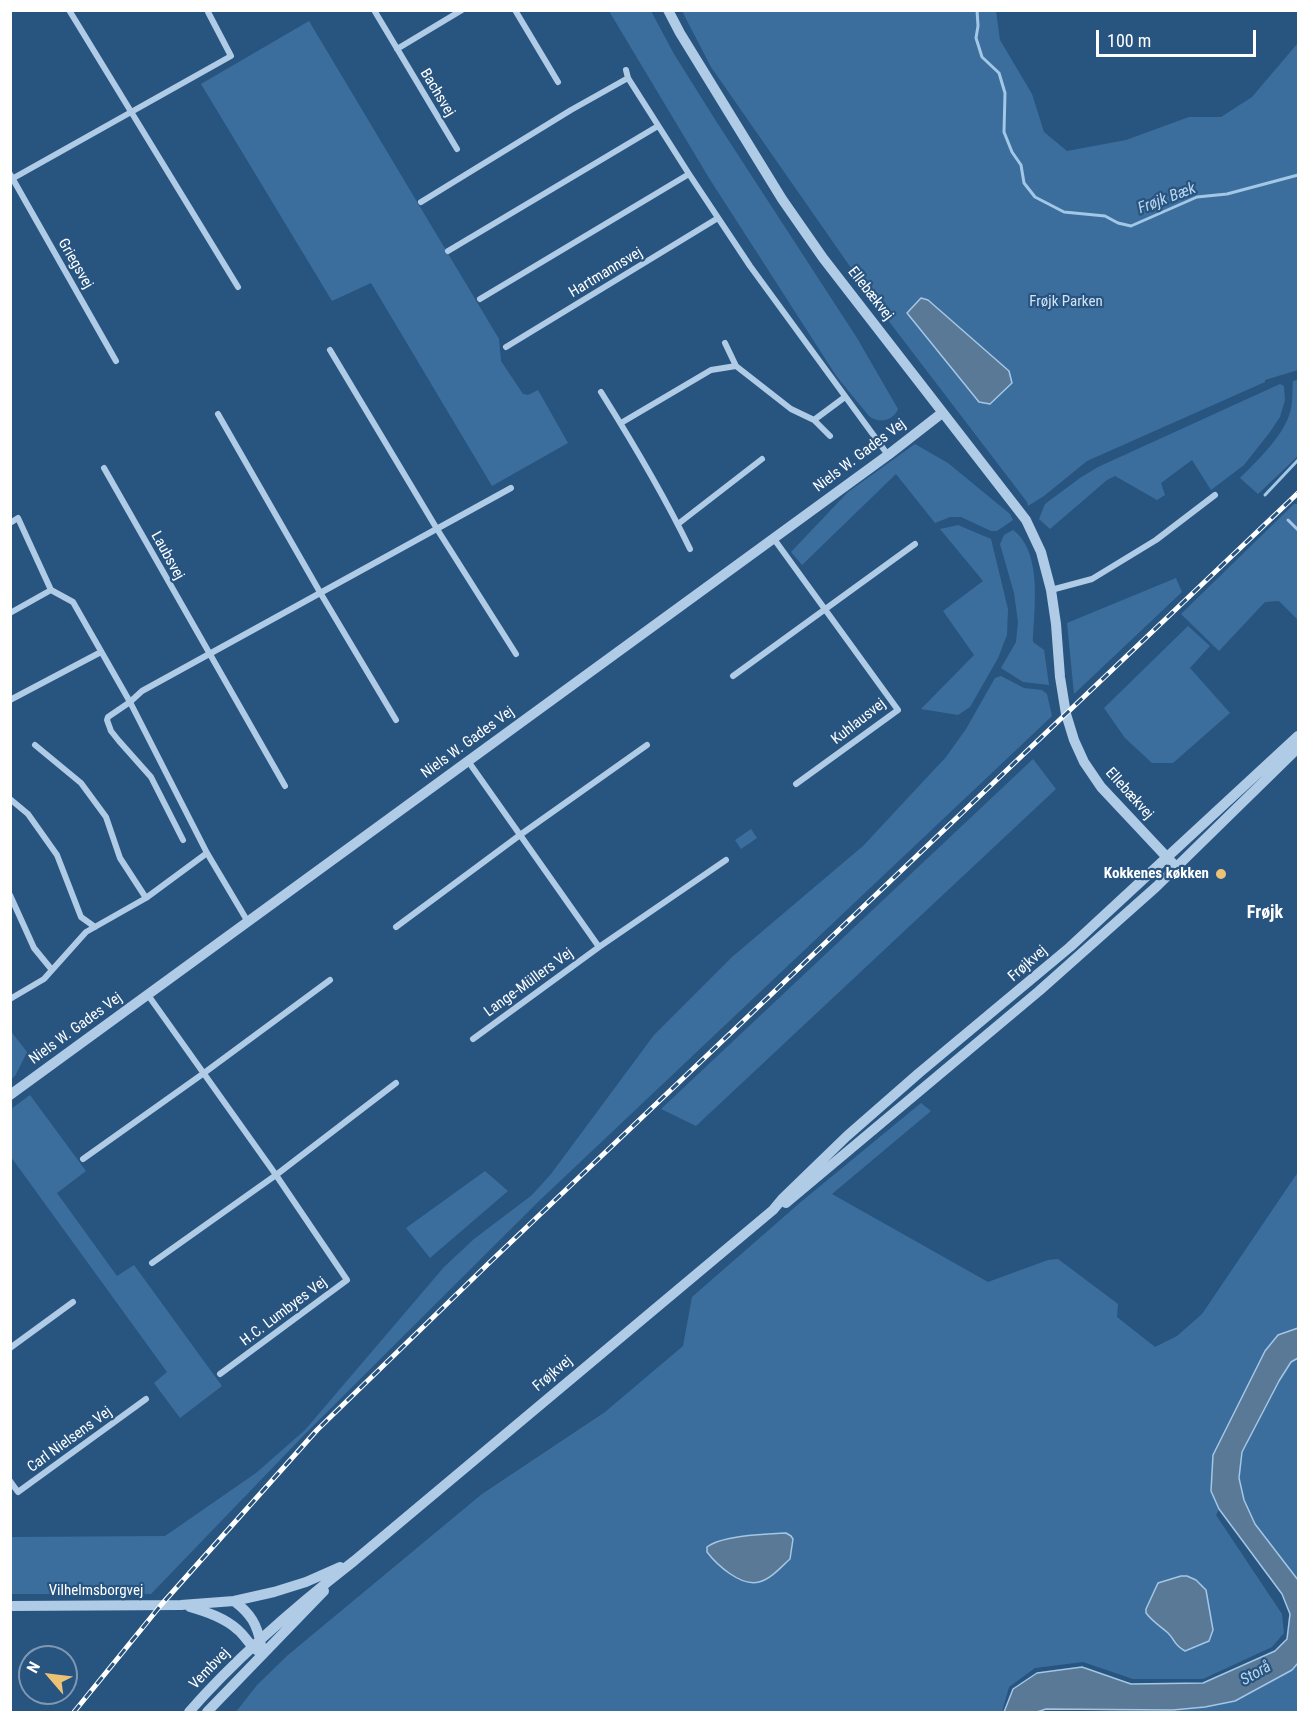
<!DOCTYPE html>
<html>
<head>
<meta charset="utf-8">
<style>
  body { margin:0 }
  #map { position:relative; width:1309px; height:1723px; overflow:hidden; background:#285480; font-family:"Roboto Condensed",sans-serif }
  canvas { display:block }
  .frame { position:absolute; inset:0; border:12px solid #fff; pointer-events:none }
  .north { position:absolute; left:18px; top:1645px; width:60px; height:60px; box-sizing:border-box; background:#285480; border:2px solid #7e98b3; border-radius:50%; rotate:298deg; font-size:16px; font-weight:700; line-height:24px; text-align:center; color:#fff }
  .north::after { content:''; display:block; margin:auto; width:21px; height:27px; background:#edc275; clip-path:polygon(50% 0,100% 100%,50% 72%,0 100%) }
  .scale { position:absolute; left:1096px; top:30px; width:160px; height:27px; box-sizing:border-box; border:3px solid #fff; border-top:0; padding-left:8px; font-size:18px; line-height:21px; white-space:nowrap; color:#fff; -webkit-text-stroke:4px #285480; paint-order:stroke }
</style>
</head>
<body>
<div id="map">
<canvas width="1309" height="1723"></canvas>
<div class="frame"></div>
<div class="north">N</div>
<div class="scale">100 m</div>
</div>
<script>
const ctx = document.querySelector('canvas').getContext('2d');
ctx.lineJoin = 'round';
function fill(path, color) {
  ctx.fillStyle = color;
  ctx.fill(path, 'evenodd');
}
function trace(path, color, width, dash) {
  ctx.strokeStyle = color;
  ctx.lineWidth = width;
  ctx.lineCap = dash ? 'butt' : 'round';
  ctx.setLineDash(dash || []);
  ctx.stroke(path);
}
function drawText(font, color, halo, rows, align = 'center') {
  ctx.font = font + ' "Roboto Condensed",sans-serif';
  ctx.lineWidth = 4.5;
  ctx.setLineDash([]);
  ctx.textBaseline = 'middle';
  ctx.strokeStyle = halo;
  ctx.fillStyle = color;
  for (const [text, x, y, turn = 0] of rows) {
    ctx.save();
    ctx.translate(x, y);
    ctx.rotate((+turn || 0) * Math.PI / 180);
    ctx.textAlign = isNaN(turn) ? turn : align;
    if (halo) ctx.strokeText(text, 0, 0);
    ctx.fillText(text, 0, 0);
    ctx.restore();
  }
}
fill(new Path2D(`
  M 609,11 L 651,11 L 674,54 L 716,121 L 857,338 L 898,409 C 893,421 879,424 869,416 L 837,377 L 709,178 Z
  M 682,11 L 996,11 L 1000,40 L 1032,94 L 1044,132 L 1067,151 L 1126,140 L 1189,117 L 1221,117 L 1252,97 L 1298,43 L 1298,370 L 1265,380 L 1265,382 L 1087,461 L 1044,496 L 1028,506 L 1027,502 L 881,311 L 711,67 Z
  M 309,21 L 499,339 L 501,361 L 523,394 L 528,395 L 538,390 L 568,443 L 492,486 L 371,283 L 332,301 L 201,84 Z
  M 1298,380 L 1298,456 L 1258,494 L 1240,478 C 1258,460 1285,435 1291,409 C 1293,400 1292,390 1293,381 Z
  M 1280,384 L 1284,386 L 1285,400 L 1280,417 L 1270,432 L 1244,465 L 1211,490 L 1192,460 L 1161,483 L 1165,495 L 1157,500 L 1115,476 L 1107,480 L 1050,529 L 1039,519 L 1045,504 L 1080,478 L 1098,467 Z
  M 915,444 L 948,463 L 1010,514 L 1013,520 L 997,531 L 991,531 L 961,517 L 950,517 L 935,523 L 896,474 L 802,565 L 791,552 L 848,492 Z
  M 1294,504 L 1298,504 L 1298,620 L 1279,601 L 1265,602 L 1219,651 L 1181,614 Z
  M 958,525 L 991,539 L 1008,609 L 1007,635 L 998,658 L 970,707 L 958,715 L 921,709 L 974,655 L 943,611 L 983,581 L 940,529 Z
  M 1013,530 C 1043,552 1034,609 1033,642 L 1044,650 L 1049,685 L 1023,682 L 1001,668 L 1016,642 L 1018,622 L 1014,593 L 1000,544 L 1004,535 Z
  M 1176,578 L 1182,592 L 1074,694 L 1067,623 Z
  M 1188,626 L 1210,646 L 1190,668 L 1230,713 L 1173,763 L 1152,763 L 1125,738 L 1104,708 Z
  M 1001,676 L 1024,688 L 1042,690 L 1047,694 L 1052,716 L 539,1201 L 307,1432 L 151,1594 L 11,1594 L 11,1537 L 165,1536 L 256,1473 L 305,1430 L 444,1267 L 474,1239 L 532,1195 L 551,1174 L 654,1035 L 732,957 L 863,846 L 946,757 L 966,729 L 995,678 Z
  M 1033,759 L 1056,789 L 696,1126 L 661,1109 Z
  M 751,829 L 757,838 L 741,849 L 735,840 Z
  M 10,1030 L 27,1052 L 15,1076 L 11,1079 Z
  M 30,1095 L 86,1171 L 57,1193 L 117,1276 L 134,1265 L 222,1386 L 180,1418 L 154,1383 L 167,1372 L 11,1157 L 11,1109 Z
  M 921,1103 L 931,1111 L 832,1194 L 988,1282 L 1048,1260 L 1058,1259 L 1118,1304 L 1117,1317 L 1155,1347 L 1177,1336 L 1202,1314 L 1298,1172 L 1298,1328 L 1278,1335 L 1226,1428 L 1213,1455 L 1211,1491 L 1219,1509 L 1216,1515 L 1282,1614 L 1284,1633 L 1272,1647 L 1203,1679 L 1133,1679 L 1083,1662 L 1035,1668 L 1009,1687 L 1002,1712 L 236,1712 L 257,1685 L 288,1655 L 482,1494 L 605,1412 L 683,1346 L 692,1297 L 802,1201 Z
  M 485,1171 L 508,1191 L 430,1258 L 406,1228 Z
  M 1298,1358 L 1298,1580 L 1255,1524 L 1244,1500 L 1239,1478 L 1242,1452 L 1279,1381 L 1291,1362 Z
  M 1298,1663 L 1298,1712 L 1071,1712 L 1139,1709 L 1173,1710 L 1205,1707 L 1235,1701 L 1292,1670 Z`), '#3c6e9d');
const water = new Path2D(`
  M 921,298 L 928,300 L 1009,371 L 1012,383 L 990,404 L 979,402 L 907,313 Z
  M 1298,1328 L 1298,1358 L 1291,1362 L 1279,1381 L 1242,1452 L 1239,1478 L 1244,1500 L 1255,1524 L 1298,1580 L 1298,1663 L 1292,1670 L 1235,1701 L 1205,1707 L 1173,1710 L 1046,1709 L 1037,1712 L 1004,1712 L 1013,1689 L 1037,1673 L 1082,1667 L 1131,1684 L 1203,1683 L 1275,1651 L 1287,1639 L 1290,1614 L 1282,1594 L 1219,1509 L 1211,1491 L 1213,1455 L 1265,1351 L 1278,1335 Z
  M 786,1533 L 791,1536 L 793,1539 L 790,1559 C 781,1567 771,1579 759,1582 C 741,1587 717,1565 707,1552 L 707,1547 C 722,1535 767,1534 786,1533 Z
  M 1181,1576 L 1187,1576 L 1196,1580 L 1206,1590 L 1213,1630 L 1209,1641 L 1185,1651 C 1173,1644 1176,1641 1168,1633 C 1160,1626 1153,1622 1146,1613 L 1146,1609 L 1158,1583 Z`);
fill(water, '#5a7997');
trace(water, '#a3c7e6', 1.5);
trace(new Path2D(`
  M 977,10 L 978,26 L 976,38 L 982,57 L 999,73 L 1005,93 L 1004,132 L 1012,152 L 1021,165 L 1024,183 L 1035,197 L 1064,212 L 1105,216 L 1118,223 L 1131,226 L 1197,197 L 1227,194 L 1298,175
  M 1265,495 L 1298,460
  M 1288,520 L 1298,530`), '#a3c7e6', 3);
trace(new Path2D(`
  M 69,10 L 238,287
  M 374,10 L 457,149
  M 515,10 L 558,82
  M 397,49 L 462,10
  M 626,70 L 628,78 L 689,174 L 750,266 L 888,455
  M 10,174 L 116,361
  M 10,180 L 231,56 L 208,12
  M 421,202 L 571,110 L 628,78
  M 448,251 L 658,126
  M 480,299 L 689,174
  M 725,343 L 736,366 L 791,409 L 814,420 L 830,436
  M 506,347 L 718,218
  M 330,350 L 437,529 L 516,654
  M 601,392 C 633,443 664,495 690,549
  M 218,414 L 321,594 L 396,720
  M 814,420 L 845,397
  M 621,423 L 711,370 L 736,366
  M 104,468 L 285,786
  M 10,523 L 18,518 L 51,590 L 73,602 L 130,702 L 108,717 L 107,720 L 111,731 L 119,741 L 151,777 L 183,840
  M 678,524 L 762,459
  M 774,539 L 898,710 L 796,784
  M 1051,590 L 1092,579 L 1156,540 L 1215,495
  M 10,613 L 51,590
  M 733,676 L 915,544
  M 10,700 L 101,652
  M 35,745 L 81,783 L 106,817 L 120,858 L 146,898
  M 468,761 L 599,947
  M 10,799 L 28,814 L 57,855 L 81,917 L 95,927
  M 10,895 L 34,948 L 52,970
  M 248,922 L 207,853 L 130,702 L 142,691 L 511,488
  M 396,927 L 520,835 L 647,745
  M 148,995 L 276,1175 L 347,1280 L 220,1374
  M 10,999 L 44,979 L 86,932 L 146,898 L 207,853
  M 473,1039 L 599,947 L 726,860
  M 83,1159 L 204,1073 L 330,980
  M 152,1263 L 276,1175 L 396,1083
  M 10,1348 L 73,1302
  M 10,1481 L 18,1492 L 146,1399`), '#afcbe5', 6);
trace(new Path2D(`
  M 668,10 L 680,33 L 782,199 L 823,258 L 1026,520 L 1041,552 L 1051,590 L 1056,624 L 1060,677 L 1066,714 L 1074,740 L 1084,762 L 1101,787 L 1177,868
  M 10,1095 L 888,455 L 942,413
  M 786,1203 L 1039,991 L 1156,887 L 1298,748
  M 234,1601 C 251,1614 257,1624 261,1645
  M 10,1606 L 181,1605 L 234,1601 L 274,1592 L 306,1582 L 340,1567
  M 190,1607 C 207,1612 225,1618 238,1630 C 246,1637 250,1646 258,1651
  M 189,1712 C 238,1656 295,1607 354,1561 L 773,1210 L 783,1198 L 847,1136 L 919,1073 L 1070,947 L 1298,736
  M 207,1712 L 324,1591`), '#afcbe5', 10);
const rail = new Path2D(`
  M 74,1712 L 161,1605 L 317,1430 L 489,1263 L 1298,493`);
trace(rail, '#fff', 5);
trace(rail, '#285480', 3, [9]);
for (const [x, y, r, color] of [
  [1221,874,6,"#edc275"]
]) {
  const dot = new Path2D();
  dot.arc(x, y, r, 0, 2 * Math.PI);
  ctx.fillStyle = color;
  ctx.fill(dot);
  trace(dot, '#285480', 2);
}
drawText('15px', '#fff', '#285480', [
  ["Bachsvej",437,93,59],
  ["Griegsvej",75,264,60],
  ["Hartmannsvej",606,273,-31],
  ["Ellebækvej",870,294,52],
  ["Niels W. Gades Vej",860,456,-37],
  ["Laubsvej",167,556,61],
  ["Kuhlausvej",859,722,-38],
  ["Niels W. Gades Vej",468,743,-36],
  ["Ellebækvej",1129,794,48],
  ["Frøjkvej",1028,964,-41],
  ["Lange-Müllers Vej",529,983,-36],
  ["Niels W. Gades Vej",76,1029,-36],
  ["H.C. Lumbyes Vej",284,1312,-37],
  ["Frøjkvej",553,1374,-40],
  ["Carl Nielsens Vej",70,1440,-36],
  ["Vilhelmsborgvej",96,1591],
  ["Vembvej",210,1669,-46]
]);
drawText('15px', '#d2e4f5', '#285480', [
  ["Frøjk Parken",1066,302]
]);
drawText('bold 15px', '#fff', '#285480', [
  ["Kokkenes køkken",1209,874]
], 'right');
drawText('italic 16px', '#bad5ed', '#285480', [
  ["Frøjk Bæk",1167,199,-21],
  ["Storå",1256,1674,-30]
]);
drawText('bold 18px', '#fff', '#285480', [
  ["Frøjk",1265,913]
]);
</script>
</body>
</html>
